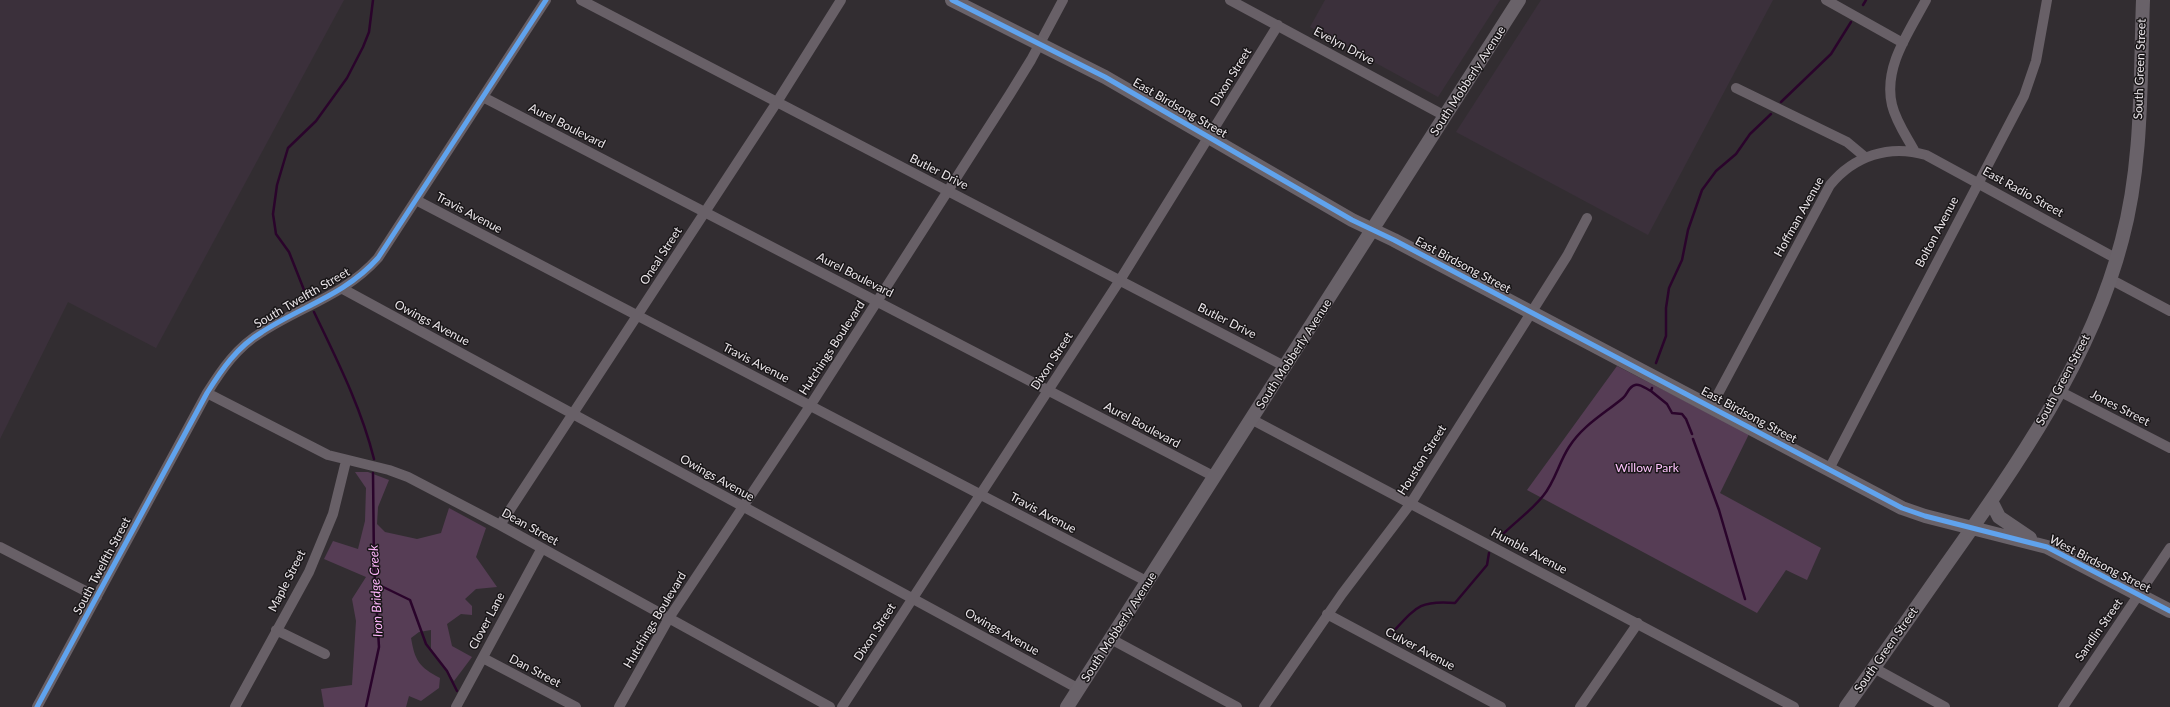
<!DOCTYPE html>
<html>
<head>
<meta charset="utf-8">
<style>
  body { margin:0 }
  canvas { display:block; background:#322d31 }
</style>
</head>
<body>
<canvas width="2170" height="707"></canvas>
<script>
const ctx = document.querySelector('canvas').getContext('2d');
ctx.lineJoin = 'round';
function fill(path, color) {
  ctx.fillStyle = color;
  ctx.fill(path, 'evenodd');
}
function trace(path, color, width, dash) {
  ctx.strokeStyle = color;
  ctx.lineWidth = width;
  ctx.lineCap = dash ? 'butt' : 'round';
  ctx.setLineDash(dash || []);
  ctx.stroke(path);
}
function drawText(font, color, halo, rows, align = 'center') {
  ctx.font = font + ' Lato,sans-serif';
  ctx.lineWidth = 3;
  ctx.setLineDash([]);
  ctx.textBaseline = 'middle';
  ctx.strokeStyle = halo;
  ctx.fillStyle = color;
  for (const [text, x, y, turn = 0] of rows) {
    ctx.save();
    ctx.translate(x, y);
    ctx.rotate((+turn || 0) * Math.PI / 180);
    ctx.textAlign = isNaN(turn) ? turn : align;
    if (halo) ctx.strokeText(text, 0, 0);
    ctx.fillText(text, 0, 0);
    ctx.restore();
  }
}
fill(new Path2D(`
  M 0,0 L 344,0 L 156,348 L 68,302 L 0,439 Z
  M 1325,0 L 1500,0 L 1438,97 L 1310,27 Z
  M 1541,0 L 1773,0 L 1648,235 L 1456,132 Z`), '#3b303b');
fill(new Path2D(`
  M 1617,366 L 1749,434 L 1720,493 L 1821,548 L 1807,580 L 1786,570 L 1757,613 L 1527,490 Z
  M 355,472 L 368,472 L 389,480 L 378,507 L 377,524 L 385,532 L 417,539 L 441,533 L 449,508 L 486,528 L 476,557 L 497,587 L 476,589 L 465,599 L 472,606 L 472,615 L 461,614 L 447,624 L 452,646 L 472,657 L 454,681 L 431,649 L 431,630 L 419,632 L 411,638 C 415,661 419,667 440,678 L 439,688 L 421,701 L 409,696 L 406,707 L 324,707 L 321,689 L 352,685 L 356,621 L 352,599 L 366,577 L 324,559 L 333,541 L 358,549 L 365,521 L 366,488 Z`), '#563d55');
trace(new Path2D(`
  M 1863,5 L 1866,0
  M 1781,102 L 1831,54 L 1851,22
  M 308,300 L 289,252 L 276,234 L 273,214 L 277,185 L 288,148 L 316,121 L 347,78 L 363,47 L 369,32 L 373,0
  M 314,312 C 337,360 361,407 374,459
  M 1656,363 L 1666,336 L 1666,308 L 1669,288 L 1682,260 L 1688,230 L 1702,190 L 1716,171 L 1736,154 L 1750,134 L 1771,114
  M 1652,388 L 1651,391 L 1667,404 L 1672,413 L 1682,414 L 1686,419 L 1692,434
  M 1693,439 L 1719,510 L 1745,599
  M 1501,536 C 1515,522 1531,511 1543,496 C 1555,482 1559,462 1569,447 C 1583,425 1604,414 1623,398 C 1628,394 1628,387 1635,385 C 1640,383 1646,389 1651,391
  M 375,583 L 410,600 L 426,644 L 447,671 L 457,691
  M 1393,632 C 1416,607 1420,600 1455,603 L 1487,565 L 1489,553
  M 366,707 L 379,647 L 374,565 L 373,473`), '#2a042b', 2.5);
trace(new Path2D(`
  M 581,0 L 1286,367
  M 1230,0 L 1445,116
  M 1826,0 L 1903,43
  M 1736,88 L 1847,142 L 1865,157
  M 483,97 L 1215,477
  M 1915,152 C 1907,137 1896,122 1892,105 C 1883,67 1909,32 1926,0
  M 416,200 L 1148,582
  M 2110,279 L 2170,311
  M 343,289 L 1079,689
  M 2059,391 L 2170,448
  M 207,393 L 328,455 L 389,470 L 408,477 L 500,525 L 830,707
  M 1711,407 L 1830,185 C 1854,156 1889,144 1926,155 L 2117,259
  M 1251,419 L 1794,707
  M 1829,469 L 2024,96 L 2036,61 L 2047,0
  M 500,525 L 777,102 L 841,0
  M 0,547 L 97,597
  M 1327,614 L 1501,707
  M 276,630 L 325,654
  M 1111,639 L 1237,707
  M 483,658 L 576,707
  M 1874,668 L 1945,707
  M 37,707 L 207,393 C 222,369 237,347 262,332 C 302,306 345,295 378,258 L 546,0
  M 235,707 L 309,572 L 333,514 L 346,461
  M 456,707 L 542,548
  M 619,707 L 669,618 L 810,406 L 1010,94 L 1031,60 L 1063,0
  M 842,707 L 1120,280 L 1278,25
  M 1264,707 L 1342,594 L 1411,503 L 1567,256 L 1587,218
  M 1580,707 L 1638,623
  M 2063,707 L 2170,548`), '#686067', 10);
trace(new Path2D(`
  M 952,0 L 1105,77 L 1352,220 L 1394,240 L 1902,508 L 1925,516 L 2047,547 L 2170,611
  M 1991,501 L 1999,517 L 2030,538
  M 1067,707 L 1519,0
  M 1846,707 C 1880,660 1913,612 1946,565 C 2017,465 2091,360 2122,240 C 2143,162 2140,80 2143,0`), '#696269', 14);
trace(new Path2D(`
  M 952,0 L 1105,77 L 1352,220 L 1394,240 L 1902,508 L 1925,516 L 2047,547 L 2170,611
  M 37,707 L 207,393 C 222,369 237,347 262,332 C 302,306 345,295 378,258 L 546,0`), '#60a3ed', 5);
drawText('12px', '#ebe6ea', '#191618', [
  ["Evelyn Drive",1344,46,28],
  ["South Green Street",2140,69,-88],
  ["Dixon Street",1231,77,-58],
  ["South Mobberly Avenue",1468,81,-57],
  ["East Birdsong Street",1180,108,30],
  ["Aurel Boulevard",567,126,27],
  ["Butler Drive",939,172,27],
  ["East Radio Street",2023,192,29],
  ["Travis Avenue",469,213,28],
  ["Hoffman Avenue",1799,217,-61],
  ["Bolton Avenue",1937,232,-62],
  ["Oneal Street",661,256,-57],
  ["East Birdsong Street",1463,265,28],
  ["Aurel Boulevard",855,275,27],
  ["South Twelfth Street",302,298,-30],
  ["Butler Drive",1227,321,27],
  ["Owings Avenue",432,323,28],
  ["Hutchings Boulevard",832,348,-57],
  ["South Mobberly Avenue",1294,354,-57],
  ["Dixon Street",1052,361,-57],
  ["Travis Avenue",756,363,27],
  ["South Green Street",2063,380,-62],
  ["Jones Street",2120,408,27],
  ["East Birdsong Street",1749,415,28],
  ["Aurel Boulevard",1142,425,28],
  ["Houston Street",1422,460,-58],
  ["Owings Avenue",717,478,29],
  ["Travis Avenue",1043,513,28],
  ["Dean Street",530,527,29],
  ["Humble Avenue",1529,551,28],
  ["West Birdsong Street",2100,564,27],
  ["South Twelfth Street",102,566,-62],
  ["Maple Street",287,581,-63],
  ["Hutchings Boulevard",655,620,-59],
  ["Clover Lane",487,621,-62],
  ["South Mobberly Avenue",1119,627,-57],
  ["Sandlin Street",2099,630,-55],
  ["Dixon Street",875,632,-57],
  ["Owings Avenue",1002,632,29],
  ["Culver Avenue",1420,649,28],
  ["South Green Street",1886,650,-55],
  ["Dan Street",535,671,28]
]);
drawText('12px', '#fec3fc', '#191618', [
  ["Willow Park",1647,468]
]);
drawText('italic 13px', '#fdb4fa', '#191618', [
  ["Iron Bridge Creek",376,591,-93]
]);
</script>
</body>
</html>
